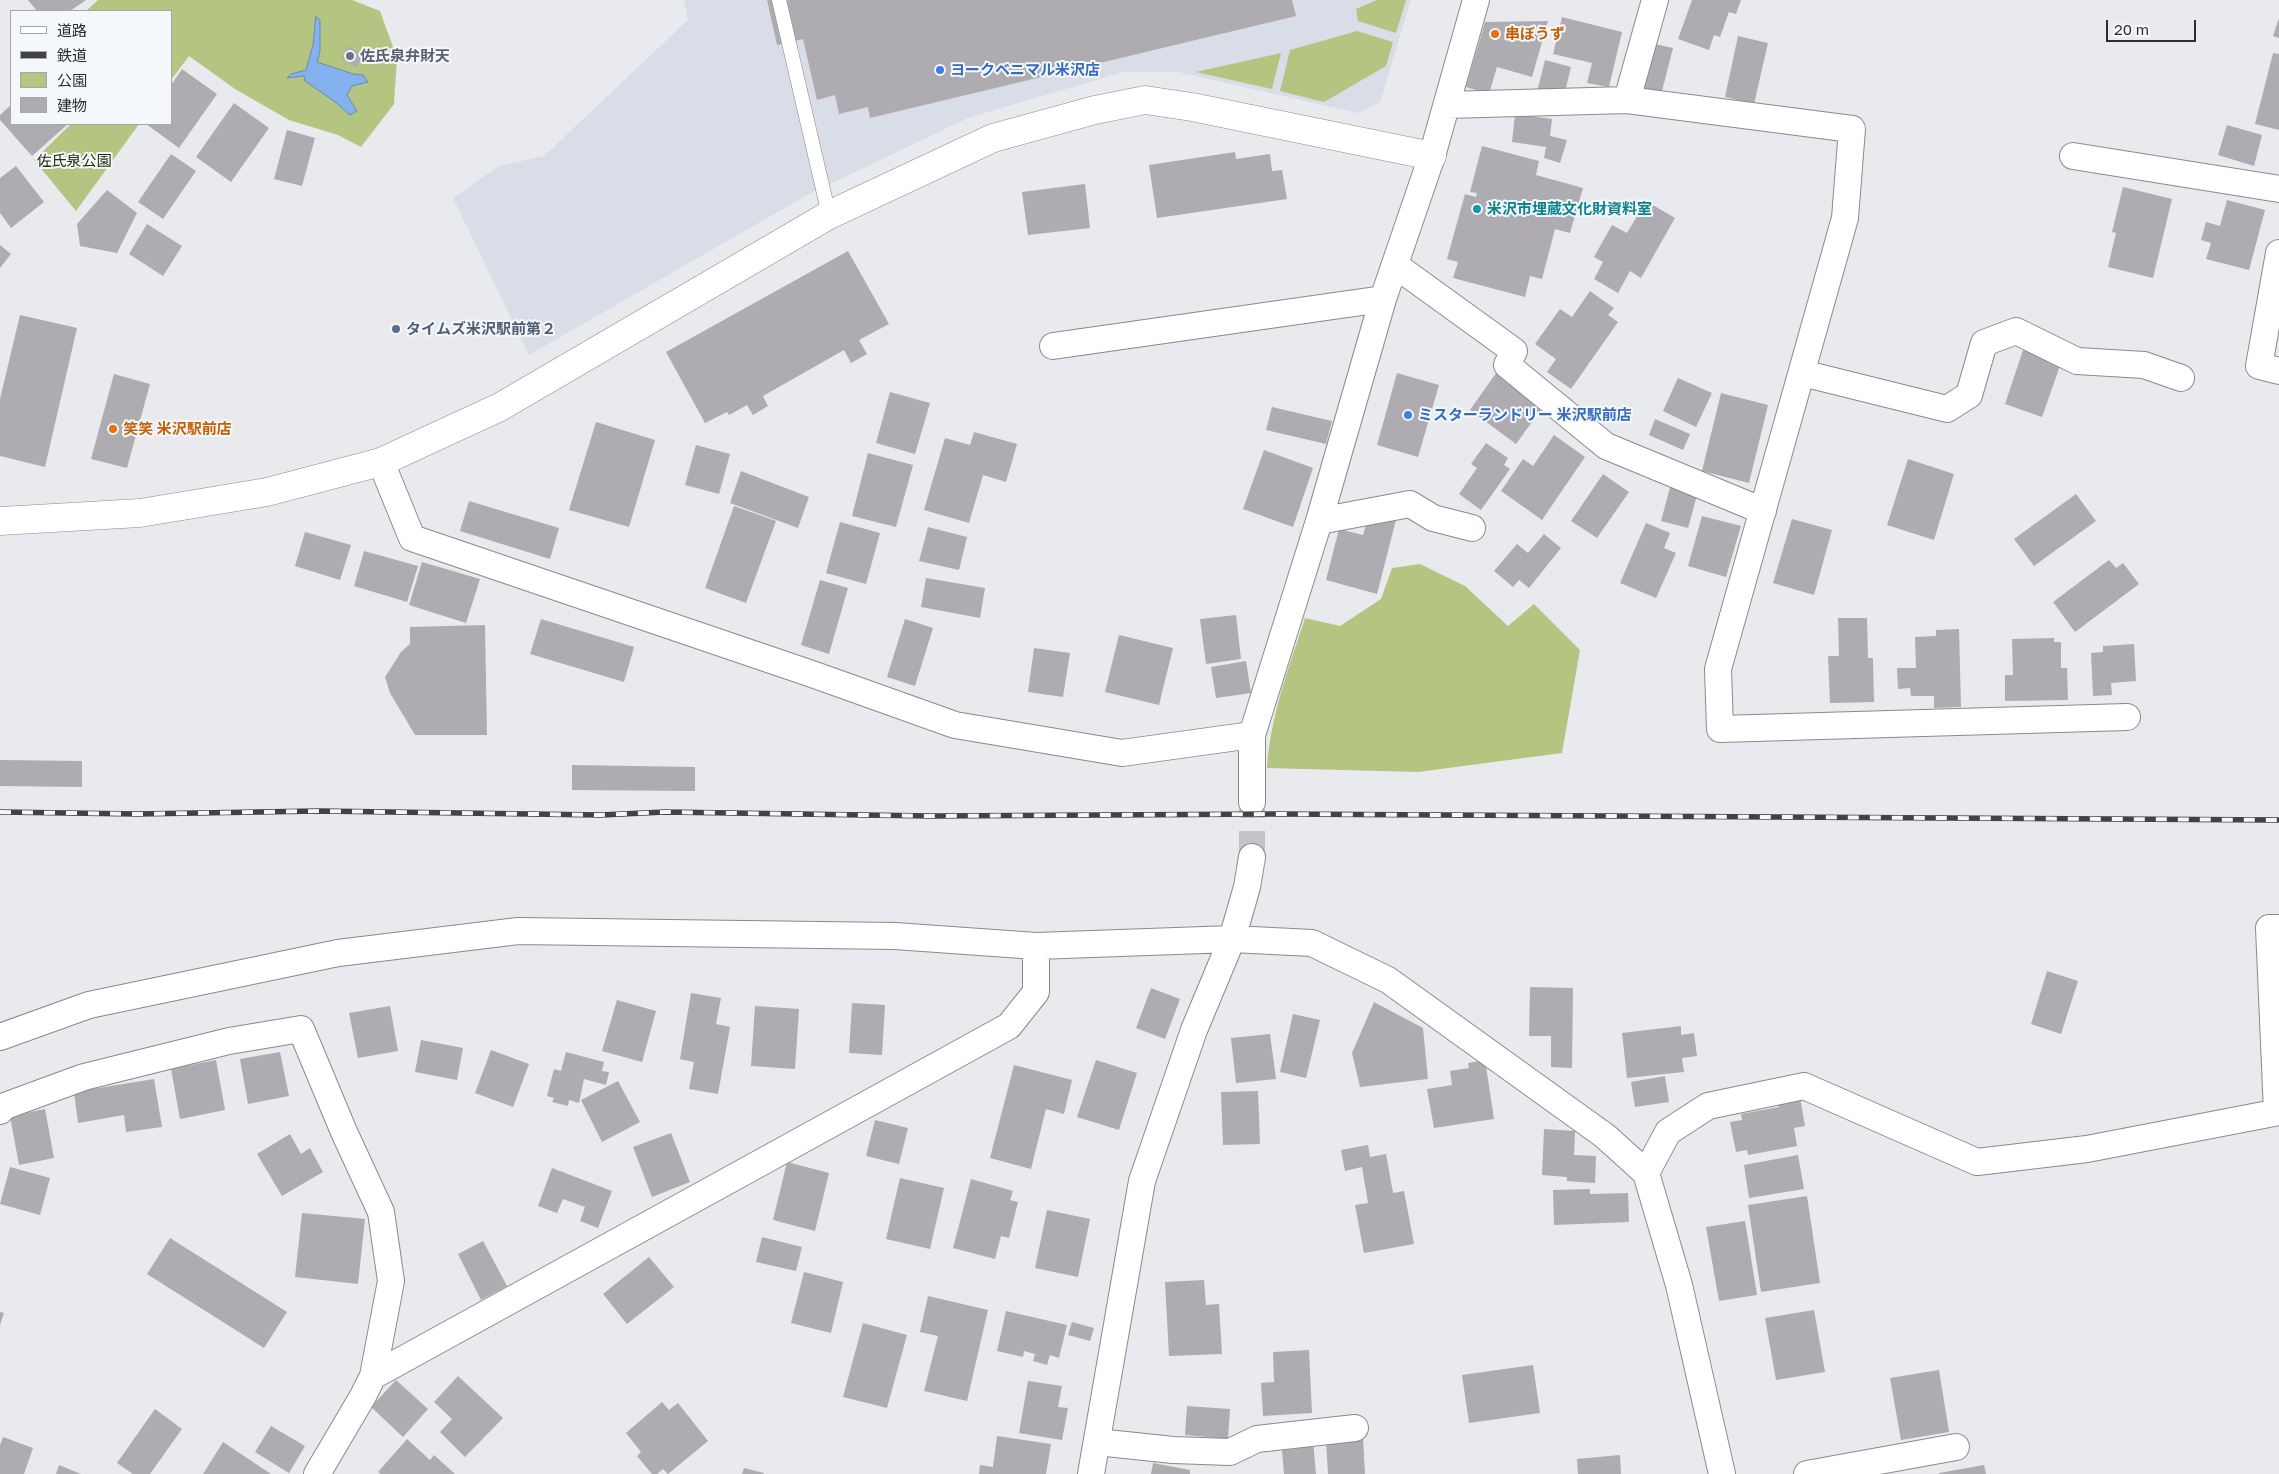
<!DOCTYPE html>
<html>
<head>
<meta charset="utf-8">
<style>
  body { margin:0 }
  #map { position:relative; width:2279px; height:1474px; overflow:hidden; background:#e8eaee; font-family:"Golos Text","Noto Sans JP",sans-serif }
  canvas { display:block }
  .legend { position:absolute; left:10px; top:10px; width:162px; height:115px; box-sizing:border-box; background:#f5f8fb; border:1px solid #a5a7a9; margin:0; padding:6px 9px; list-style:none; font-size:15px; color:#2d2d2f }
  .legend li { display:flex; align-items:center; gap:10px; height:25px }
  .legend b { width:25px; border:1px solid #a5a7a9 }
  .scale { position:absolute; left:2106px; top:20px; width:90px; height:22px; box-sizing:border-box; border:2px solid #2d2d2f; border-top:0; padding-left:6px; font-size:15px; line-height:18px; white-space:nowrap; color:#2d2d2f; -webkit-text-stroke:4px #f5f8fb; paint-order:stroke }
</style>
</head>
<body>
<div id="map">
<canvas width="2279" height="1474"></canvas>
<ul class="legend">
<li><b style="height:6px;background:#fff"></b>道路</li>
<li><b style="height:6px;background:#424245"></b>鉄道</li>
<li><b style="height:14px;background:#b4c481"></b>公園</li>
<li><b style="height:14px;background:#aeacb0"></b>建物</li>
</ul>
<div class="scale">20 m</div>
</div>
<script>
const ctx = document.querySelector('canvas').getContext('2d');
ctx.lineJoin = 'round';
function fill(path, color) {
  ctx.fillStyle = color;
  ctx.fill(path, 'evenodd');
}
function trace(path, color, width, dash) {
  ctx.strokeStyle = color;
  ctx.lineWidth = width;
  ctx.lineCap = dash ? 'butt' : 'round';
  ctx.setLineDash(dash || []);
  ctx.stroke(path);
}
function drawText(font, color, halo, rows, align = 'center') {
  ctx.font = font + ' "Golos Text","Noto Sans JP",sans-serif';
  ctx.lineWidth = 4;
  ctx.setLineDash([]);
  ctx.textBaseline = 'middle';
  ctx.strokeStyle = halo;
  ctx.fillStyle = color;
  for (const [text, x, y, turn = 0] of rows) {
    ctx.save();
    ctx.translate(x, y);
    ctx.rotate((+turn || 0) * Math.PI / 180);
    ctx.textAlign = isNaN(turn) ? turn : align;
    if (halo) ctx.strokeText(text, 0, 0);
    ctx.fillText(text, 0, 0);
    ctx.restore();
  }
}
fill(new Path2D(`
  M 684,0 L 1411,0 L 1380,102 L 1358,113 L 1178,72 L 1123,72 L 968,118 L 809,194 L 529,355 L 453,198 L 499,166 L 544,156 L 688,20 Z`), '#d8dde7');
fill(new Path2D(`
  M 98,0 L 352,0 L 380,11 L 397,58 L 394,104 L 361,147 L 338,135 L 289,120 L 235,89 L 189,56 L 171,80 L 171,11 L 86,11 Z
  M 1377,0 L 1406,0 L 1396,33 L 1358,21 L 1356,9 Z
  M 1357,31 L 1393,42 L 1386,66 L 1324,102 L 1280,91 L 1290,50 Z
  M 1281,53 L 1272,89 L 1196,72 Z
  M 71,124 L 139,124 L 76,211 L 34,160 Z
  M 1420,564 L 1465,586 L 1508,626 L 1534,604 L 1580,650 L 1562,753 L 1418,772 L 1267,768 C 1270,717 1289,667 1305,618 L 1340,626 L 1381,599 L 1392,568 Z`), '#b4c481');
const water = new Path2D(`
  M 316,17 L 320,20 L 320,51 L 317,62 L 353,74 L 363,75 L 368,82 L 352,86 L 347,95 L 357,111 L 350,115 L 334,101 L 305,81 L 304,76 L 287,78 L 291,74 L 306,70 L 313,45 Z`);
fill(water, '#83b2ee');
trace(water, '#698ab5', 1);
fill(new Path2D(`
  M 28,0 L 86,0 L 70,11 L 37,11 Z
  M 767,0 L 1292,0 L 1296,16 L 870,118 L 868,107 L 839,114 L 835,95 L 817,100 L 803,39 L 777,45 Z
  M 1692,0 L 1741,0 L 1736,14 L 1729,12 L 1720,37 L 1714,35 L 1709,50 L 1678,39 Z
  M 1562,17 L 1622,32 L 1609,87 L 1587,83 L 1592,63 L 1553,54 Z
  M 2279,18 L 2279,38 L 2273,36 Z
  M 1548,21 L 1532,77 L 1497,67 L 1489,94 L 1466,87 L 1485,22 Z
  M 1738,36 L 1768,43 L 1754,104 L 1725,97 Z
  M 1655,44 L 1673,48 L 1661,95 L 1644,90 Z
  M 348,46 L 364,55 L 356,67 L 341,58 Z
  M 2273,53 L 2279,54 L 2279,130 L 2255,124 Z
  M 1545,60 L 1571,67 L 1565,92 L 1537,92 Z
  M 182,69 L 217,94 L 179,148 L 146,124 L 171,124 L 171,85 Z
  M 234,103 L 269,128 L 231,182 L 196,157 Z
  M 11,105 L 11,124 L 68,124 L 32,156 L 0,120 L 0,115 Z
  M 1515,114 L 1552,119 L 1550,136 L 1567,140 L 1560,163 L 1544,158 L 1546,147 L 1512,142 Z
  M 2227,125 L 2262,135 L 2254,166 L 2218,155 Z
  M 287,130 L 315,138 L 302,186 L 274,179 Z
  M 1482,146 L 1539,161 L 1536,175 L 1583,188 L 1570,233 L 1555,229 L 1542,279 L 1530,276 L 1525,297 L 1453,278 L 1458,262 L 1447,259 L 1465,194 L 1476,197 L 1477,193 L 1470,192 Z
  M 1235,152 L 1236,159 L 1270,154 L 1272,171 L 1282,170 L 1287,199 L 1157,218 L 1149,165 Z
  M 171,154 L 196,171 L 163,219 L 138,202 Z
  M 16,166 L 44,202 L 11,228 L 0,213 L 0,178 Z
  M 1085,184 L 1090,228 L 1028,235 L 1022,192 Z
  M 2123,187 L 2172,199 L 2153,278 L 2108,267 L 2116,233 L 2112,232 Z
  M 107,190 L 137,213 L 117,253 L 80,246 L 77,224 Z
  M 2227,200 L 2265,210 L 2249,270 L 2206,259 L 2211,243 L 2201,240 L 2206,222 L 2220,226 Z
  M 1646,201 L 1675,218 L 1641,278 L 1630,271 L 1618,293 L 1594,279 L 1603,262 L 1594,257 L 1612,225 L 1627,233 Z
  M 147,224 L 182,246 L 163,276 L 129,254 Z
  M 0,245 L 11,254 L 0,268 Z
  M 848,251 L 889,324 L 859,340 L 867,354 L 851,363 L 844,350 L 763,396 L 768,406 L 753,415 L 747,405 L 729,415 L 727,412 L 705,423 L 666,352 Z
  M 1590,291 L 1614,308 L 1608,315 L 1618,322 L 1571,389 L 1547,372 L 1556,359 L 1535,344 L 1560,309 L 1572,317 Z
  M 20,315 L 77,328 L 45,467 L 0,456 L 0,399 Z
  M 2023,350 L 2061,363 L 2042,417 L 2005,404 Z
  M 1499,369 L 1545,404 L 1516,444 L 1470,410 Z
  M 1397,373 L 1439,385 L 1418,457 L 1377,445 Z
  M 114,374 L 150,384 L 127,468 L 91,459 Z
  M 1678,378 L 1712,393 L 1696,427 L 1663,411 Z
  M 890,392 L 930,403 L 915,454 L 876,443 Z
  M 1721,393 L 1768,405 L 1749,483 L 1702,471 Z
  M 1272,407 L 1332,421 L 1326,444 L 1266,430 Z
  M 1655,419 L 1690,434 L 1683,450 L 1649,435 Z
  M 596,422 L 655,440 L 629,527 L 569,510 Z
  M 974,432 L 1017,444 L 1006,482 L 983,475 L 969,523 L 924,510 L 945,438 L 970,445 Z
  M 1554,435 L 1585,457 L 1542,520 L 1501,491 L 1523,459 L 1533,466 Z
  M 1486,443 L 1508,458 L 1504,465 L 1510,469 L 1481,510 L 1459,494 L 1477,468 L 1471,464 Z
  M 696,445 L 730,454 L 719,494 L 685,485 Z
  M 1264,450 L 1313,468 L 1293,527 L 1243,509 Z
  M 868,453 L 913,465 L 896,527 L 852,516 Z
  M 1908,459 L 1954,474 L 1934,540 L 1887,525 Z
  M 741,471 L 809,497 L 798,528 L 730,503 Z
  M 1603,474 L 1629,492 L 1597,538 L 1571,521 Z
  M 1671,484 L 1698,492 L 1688,528 L 1661,521 Z
  M 2076,494 L 2096,521 L 2034,566 L 2014,539 Z
  M 469,501 L 559,528 L 550,559 L 460,531 Z
  M 734,506 L 776,521 L 746,603 L 705,588 Z
  M 1702,516 L 1741,526 L 1726,577 L 1688,566 Z
  M 1792,519 L 1832,530 L 1814,595 L 1773,583 Z
  M 1396,520 L 1377,594 L 1326,580 L 1339,529 L 1363,535 L 1367,521 Z
  M 840,522 L 880,533 L 866,584 L 826,573 Z
  M 1646,523 L 1670,533 L 1664,548 L 1676,553 L 1656,598 L 1620,583 Z
  M 928,527 L 967,537 L 959,570 L 919,561 Z
  M 305,532 L 351,545 L 340,580 L 295,566 Z
  M 1544,534 L 1561,548 L 1529,588 L 1519,580 L 1513,587 L 1494,571 L 1517,544 L 1528,553 Z
  M 364,551 L 418,566 L 407,602 L 354,586 Z
  M 2109,560 L 2116,568 L 2123,563 L 2139,584 L 2075,632 L 2053,602 Z
  M 422,562 L 480,579 L 466,623 L 409,605 Z
  M 926,578 L 985,588 L 980,618 L 921,607 Z
  M 820,580 L 848,588 L 829,654 L 801,645 Z
  M 1236,615 L 1241,659 L 1206,664 L 1200,619 Z
  M 1838,618 L 1867,618 L 1868,658 L 1873,658 L 1874,702 L 1830,703 L 1828,656 L 1839,656 Z
  M 541,619 L 634,647 L 624,682 L 530,654 Z
  M 905,619 L 933,628 L 915,686 L 887,677 Z
  M 485,625 L 487,735 L 415,735 L 390,693 L 385,677 L 401,652 L 410,644 L 410,627 Z
  M 1959,629 L 1961,707 L 1934,708 L 1934,696 L 1911,696 L 1910,688 L 1898,689 L 1897,668 L 1916,668 L 1915,637 L 1936,636 L 1936,630 Z
  M 1119,635 L 1173,648 L 1159,705 L 1105,692 Z
  M 2054,638 L 2054,642 L 2061,642 L 2061,668 L 2067,668 L 2068,700 L 2005,701 L 2005,675 L 2013,675 L 2012,639 Z
  M 2134,644 L 2136,681 L 2111,683 L 2112,695 L 2093,696 L 2091,653 L 2103,652 L 2103,646 Z
  M 1034,648 L 1070,653 L 1063,697 L 1028,692 Z
  M 1246,661 L 1251,693 L 1216,698 L 1211,667 Z
  M 0,760 L 82,761 L 82,787 L 0,786 Z
  M 572,765 L 695,767 L 695,791 L 572,790 Z
  M 2047,971 L 2078,981 L 2061,1034 L 2031,1024 Z
  M 1530,987 L 1573,988 L 1572,1068 L 1551,1067 L 1551,1036 L 1529,1036 Z
  M 1151,988 L 1180,999 L 1165,1039 L 1136,1028 Z
  M 691,993 L 721,998 L 716,1024 L 730,1027 L 718,1094 L 689,1089 L 694,1062 L 680,1059 Z
  M 617,1000 L 656,1011 L 642,1062 L 602,1051 Z
  M 1374,1002 L 1423,1028 L 1428,1079 L 1360,1087 L 1352,1053 Z
  M 852,1003 L 885,1005 L 882,1055 L 849,1053 Z
  M 390,1006 L 398,1051 L 358,1058 L 349,1013 Z
  M 755,1006 L 799,1009 L 795,1069 L 751,1066 Z
  M 1293,1014 L 1320,1020 L 1306,1078 L 1280,1072 Z
  M 1681,1026 L 1681,1035 L 1694,1033 L 1697,1056 L 1682,1058 L 1684,1072 L 1627,1078 L 1622,1033 Z
  M 1270,1034 L 1276,1079 L 1236,1083 L 1231,1038 Z
  M 421,1040 L 463,1048 L 457,1080 L 415,1072 Z
  M 491,1050 L 529,1064 L 513,1107 L 475,1093 Z
  M 280,1052 L 289,1096 L 248,1104 L 240,1059 Z
  M 566,1052 L 604,1062 L 602,1071 L 609,1072 L 606,1085 L 584,1079 L 579,1103 L 569,1100 L 568,1106 L 552,1102 L 554,1098 L 547,1096 L 554,1069 L 561,1071 Z
  M 216,1060 L 225,1110 L 180,1119 L 171,1069 Z
  M 1096,1060 L 1137,1073 L 1119,1130 L 1077,1117 Z
  M 1485,1060 L 1494,1119 L 1434,1128 L 1427,1089 L 1452,1085 L 1450,1071 L 1469,1068 L 1468,1063 Z
  M 1014,1065 L 1072,1080 L 1064,1114 L 1046,1109 L 1031,1169 L 990,1158 Z
  M 1665,1076 L 1669,1102 L 1635,1107 L 1631,1082 Z
  M 154,1079 L 162,1127 L 126,1132 L 124,1115 L 78,1123 L 74,1092 Z
  M 618,1081 L 640,1122 L 602,1142 L 581,1100 Z
  M 1258,1091 L 1260,1144 L 1223,1145 L 1221,1092 Z
  M 1800,1097 L 1805,1126 L 1794,1128 L 1797,1146 L 1748,1155 L 1747,1150 L 1736,1152 L 1730,1122 L 1742,1120 L 1741,1114 L 1779,1107 L 1778,1100 Z
  M 45,1109 L 54,1158 L 19,1165 L 10,1116 Z
  M 875,1120 L 908,1128 L 899,1164 L 866,1156 Z
  M 1544,1129 L 1575,1131 L 1574,1155 L 1596,1156 L 1595,1183 L 1567,1181 L 1567,1177 L 1542,1175 Z
  M 671,1133 L 690,1182 L 652,1197 L 633,1147 Z
  M 290,1134 L 301,1154 L 310,1148 L 323,1172 L 282,1196 L 257,1154 Z
  M 1368,1145 L 1370,1157 L 1386,1154 L 1393,1193 L 1404,1191 L 1414,1244 L 1364,1253 L 1355,1205 L 1368,1203 L 1362,1167 L 1345,1171 L 1341,1150 Z
  M 1798,1155 L 1804,1189 L 1749,1198 L 1744,1165 Z
  M 787,1162 L 829,1173 L 815,1231 L 773,1220 Z
  M 10,1167 L 50,1178 L 40,1215 L 0,1204 Z
  M 552,1168 L 612,1191 L 598,1228 L 580,1221 L 585,1207 L 563,1199 L 557,1213 L 538,1206 Z
  M 900,1178 L 944,1188 L 930,1249 L 886,1239 Z
  M 971,1179 L 1013,1191 L 1010,1200 L 1018,1202 L 1009,1238 L 1001,1236 L 995,1259 L 953,1248 Z
  M 1590,1189 L 1590,1194 L 1628,1193 L 1629,1222 L 1554,1225 L 1553,1190 Z
  M 1807,1196 L 1820,1283 L 1761,1292 L 1748,1205 Z
  M 1047,1210 L 1090,1219 L 1078,1277 L 1035,1268 Z
  M 302,1213 L 365,1219 L 358,1284 L 295,1277 Z
  M 1745,1221 L 1757,1295 L 1719,1301 L 1706,1227 Z
  M 762,1237 L 802,1247 L 796,1271 L 756,1262 Z
  M 170,1238 L 287,1312 L 264,1348 L 147,1274 Z
  M 483,1241 L 507,1286 L 481,1300 L 458,1254 Z
  M 649,1257 L 674,1287 L 627,1324 L 603,1294 Z
  M 804,1272 L 843,1282 L 831,1333 L 791,1323 Z
  M 1204,1280 L 1206,1305 L 1219,1304 L 1222,1354 L 1169,1356 L 1165,1282 Z
  M 928,1296 L 988,1310 L 967,1401 L 924,1391 L 938,1336 L 920,1332 Z
  M 1814,1310 L 1825,1372 L 1776,1380 L 1765,1318 Z
  M 1006,1311 L 1067,1325 L 1059,1358 L 1050,1355 L 1047,1365 L 1033,1361 L 1035,1354 L 1024,1351 L 1023,1357 L 997,1351 Z
  M 0,1312 L 4,1313 L 0,1325 Z
  M 1072,1322 L 1094,1328 L 1090,1341 L 1068,1335 Z
  M 863,1323 L 907,1335 L 887,1408 L 843,1397 Z
  M 1309,1350 L 1312,1413 L 1263,1416 L 1261,1383 L 1274,1382 L 1273,1352 Z
  M 1533,1365 L 1540,1413 L 1469,1423 L 1462,1375 Z
  M 1939,1370 L 1949,1432 L 1901,1440 L 1890,1378 Z
  M 458,1376 L 503,1418 L 465,1457 L 440,1432 L 452,1419 L 434,1402 Z
  M 396,1380 L 428,1409 L 403,1437 L 371,1407 Z
  M 1028,1381 L 1062,1386 L 1058,1407 L 1068,1408 L 1062,1440 L 1019,1433 Z
  M 662,1402 L 669,1410 L 678,1403 L 708,1441 L 668,1474 L 663,1469 L 657,1474 L 652,1474 L 637,1456 L 641,1452 L 626,1433 Z
  M 1187,1406 L 1230,1409 L 1228,1439 L 1185,1435 Z
  M 155,1409 L 182,1429 L 150,1474 L 133,1474 L 117,1463 Z
  M 271,1426 L 305,1446 L 289,1473 L 255,1452 Z
  M 997,1436 L 1051,1444 L 1046,1474 L 979,1474 L 980,1465 L 993,1467 Z
  M 3,1437 L 33,1448 L 24,1474 L 0,1474 L 0,1445 Z
  M 1363,1438 L 1365,1474 L 1328,1474 L 1326,1441 Z
  M 407,1439 L 430,1460 L 434,1455 L 455,1474 L 381,1474 L 378,1472 Z
  M 1313,1440 L 1316,1474 L 1284,1474 L 1282,1450 L 1297,1449 L 1296,1441 Z
  M 223,1442 L 271,1474 L 203,1474 Z
  M 1620,1455 L 1621,1474 L 1578,1474 L 1577,1459 Z
  M 1153,1463 L 1190,1470 L 1190,1474 L 1151,1474 Z
  M 59,1465 L 81,1474 L 56,1474 Z
  M 1984,1465 L 1986,1474 L 1939,1474 L 1939,1473 Z
  M 744,1468 L 764,1473 L 764,1474 L 742,1474 Z`), '#aeacb0');
trace(new Path2D(`
  M 1252,857 L 1252,802`), '#c3c4c8', 26, [26, 13]);
const service = new Path2D(`
  M 779,0 L 829,215`);
const minor = new Path2D(`
  M 1627,100 L 1655,0
  M 1447,105 L 1627,100 L 1852,129 L 1845,218 L 1718,669 L 1720,729 L 2127,717
  M 2073,156 L 2279,189
  M 2279,253 L 2259,366 L 2279,371
  M 1395,265 L 1514,351 L 1507,365 L 1606,446 L 1763,511
  M 1053,346 L 1383,299
  M 1802,373 L 1947,409 L 1969,395 L 1984,343 L 2016,331 L 2077,361 L 2144,365 L 2181,378
  M 381,462 L 412,538 L 812,674 L 955,725 L 1122,753 L 1252,735
  M 1319,521 L 1410,504 L 1433,518 L 1472,528
  M 1252,802 L 1252,735 L 1319,521 L 1383,299 L 1432,156 L 1476,0
  M 0,1037 L 89,1005 L 338,953 L 518,931 L 895,936 L 1036,946 L 1232,939 L 1312,943 L 1388,980 L 1605,1136 L 1646,1173 L 1679,1285 L 1722,1474
  M 0,1111 L 5,1106 L 84,1077 L 229,1041 L 301,1029 L 344,1132 L 381,1212 L 391,1281 L 373,1376 L 363,1396 L 317,1474
  M 2277,1112 L 2269,928 L 2279,928
  M 1646,1173 L 1668,1132 L 1708,1106 L 1804,1086 L 1977,1162 L 2087,1149 L 2279,1112
  M 373,1376 L 1009,1026 L 1036,992 L 1036,946
  M 1097,1442 L 1173,1450 L 1230,1452 L 1257,1439 L 1355,1428
  M 1091,1474 L 1142,1181 L 1194,1030 L 1232,939 L 1247,887 L 1252,857
  M 1807,1474 L 1956,1447`);
const tertiary = new Path2D(`
  M 0,521 L 140,513 L 267,492 L 381,462 L 500,407 L 829,215 L 993,138 L 1095,110 L 1145,100 L 1192,107 L 1432,156`);
trace(service, '#888a8e', 15);
trace(minor, '#888a8e', 28);
trace(tertiary, '#888a8e', 29);
trace(service, '#fff', 14);
trace(minor, '#fff', 26);
trace(tertiary, '#fff', 28);
const rail = new Path2D(`
  M 0,812 L 137,814 L 319,811 L 601,815 L 665,812 L 931,816 L 1276,814 L 2279,820`);
trace(rail, '#424245', 5.5);
trace(rail, '#f5f8fb', 4, [11]);
for (const [x, y, r, color] of [
  [1495,34,5,"#e8710a"],
  [350,56,5,"#6b7280"],
  [940,70,5,"#3f7fe0"],
  [1477,209,5,"#0f9aa8"],
  [396,329,5,"#5c6f8a"],
  [1408,415,5,"#3f7fe0"],
  [113,429,5,"#e8710a"]
]) {
  const dot = new Path2D();
  dot.arc(x, y, r, 0, 2 * Math.PI);
  ctx.fillStyle = color;
  ctx.fill(dot);
  trace(dot, '#f5f8fb', 2);
}
drawText('bold 15px', '#c56008', '#f5f8fb', [
  ["串ぼうず",1505,34],
  ["笑笑 米沢駅前店",123,429]
], 'left');
drawText('bold 15px', '#5b616d', '#f5f8fb', [
  ["佐氏泉弁財天",360,56]
], 'left');
drawText('bold 15px', '#366cbe', '#f5f8fb', [
  ["ヨークベニマル米沢店",950,70],
  ["ミスターランドリー 米沢駅前店",1418,415]
], 'left');
drawText('15px', '#262d0c', '#f5f8fb', [
  ["佐氏泉公園",74,161]
]);
drawText('bold 15px', '#0d838f', '#f5f8fb', [
  ["米沢市埋蔵文化財資料室",1487,209]
], 'left');
drawText('bold 15px', '#4e5e75', '#f5f8fb', [
  ["タイムズ米沢駅前第２",406,329]
], 'left');
</script>
</body>
</html>
